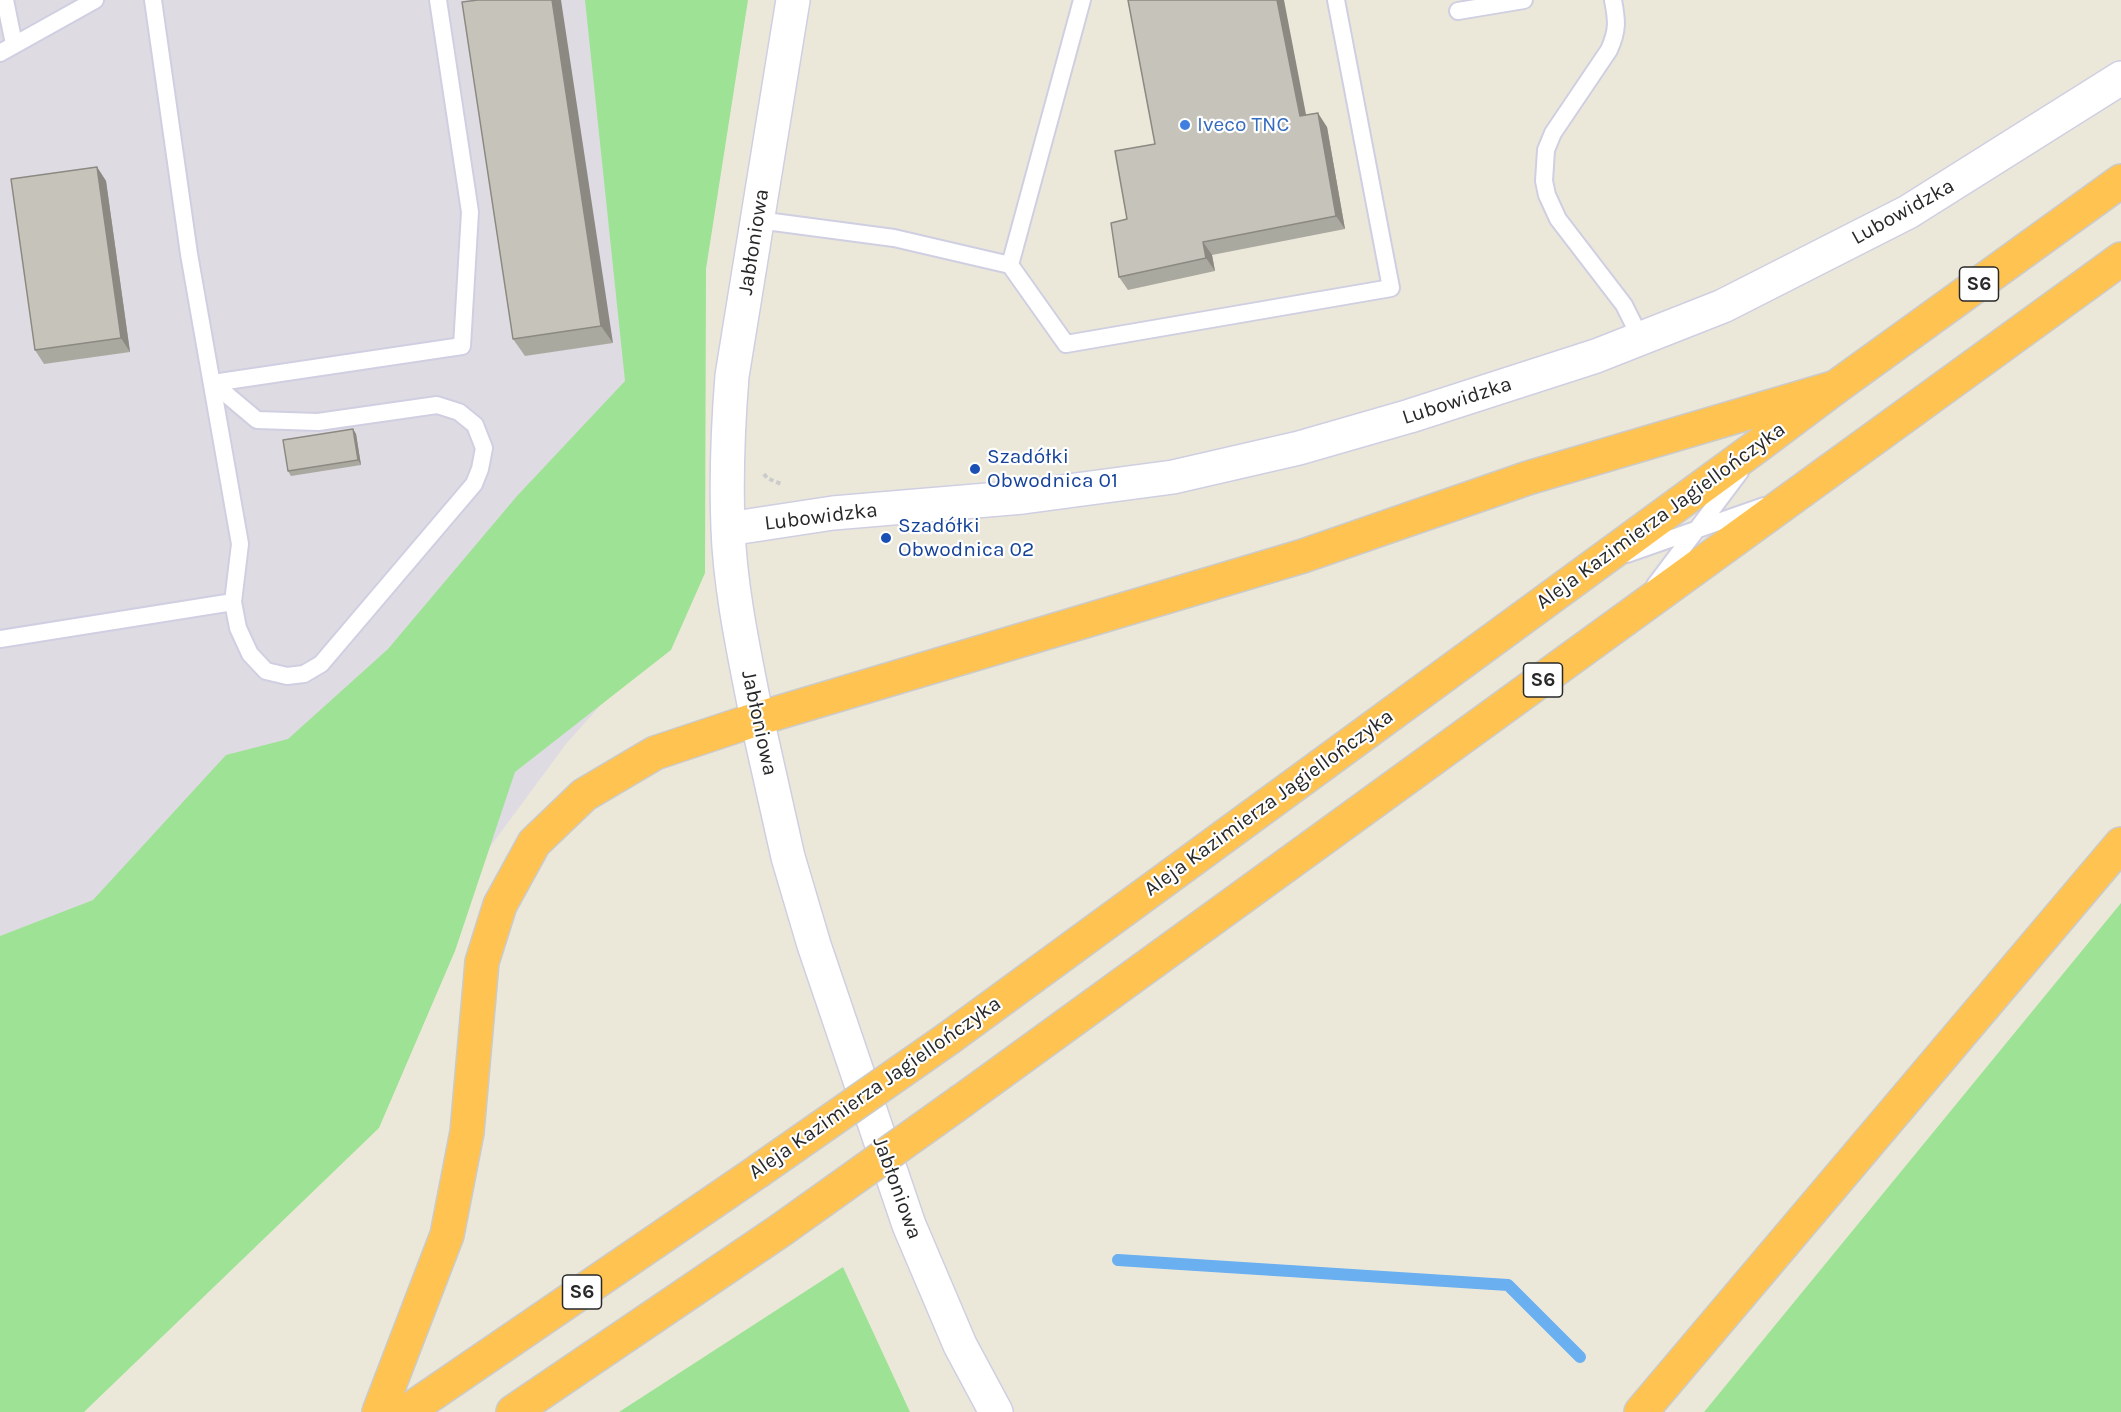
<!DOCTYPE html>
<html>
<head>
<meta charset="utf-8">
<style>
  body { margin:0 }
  canvas { display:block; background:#ebe8da }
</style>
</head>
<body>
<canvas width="2121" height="1412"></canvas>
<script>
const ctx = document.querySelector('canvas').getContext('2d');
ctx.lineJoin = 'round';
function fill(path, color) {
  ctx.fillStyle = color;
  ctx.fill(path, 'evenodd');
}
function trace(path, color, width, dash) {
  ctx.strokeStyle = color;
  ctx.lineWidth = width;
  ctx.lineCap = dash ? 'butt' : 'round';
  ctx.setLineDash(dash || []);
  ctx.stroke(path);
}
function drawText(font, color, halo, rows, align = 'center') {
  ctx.font = font + ' Karla,sans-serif';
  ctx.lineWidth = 4.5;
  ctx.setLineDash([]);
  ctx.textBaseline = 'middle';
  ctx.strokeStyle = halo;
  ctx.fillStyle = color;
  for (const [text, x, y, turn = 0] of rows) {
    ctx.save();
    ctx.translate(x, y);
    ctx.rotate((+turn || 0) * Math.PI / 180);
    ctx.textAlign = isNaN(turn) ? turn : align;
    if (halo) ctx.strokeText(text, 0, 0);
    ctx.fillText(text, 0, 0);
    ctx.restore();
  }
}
fill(new Path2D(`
  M 0,0 L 597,0 L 683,613 L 566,744 L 261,1157 L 0,1412 Z`), '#dfdbe3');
fill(new Path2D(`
  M 585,0 L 748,0 L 706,269 L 705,573 L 671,650 L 515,772 L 455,951 L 379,1128 L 84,1412 L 0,1412 L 0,936 L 93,900 L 226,755 L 288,739 L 388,649 L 517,496 L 625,381 Z
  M 2121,903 L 2121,1412 L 1704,1412 Z
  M 843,1267 L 910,1412 L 619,1412 Z`), '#9ee395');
trace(new Path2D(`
  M 1118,1260 L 1508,1285 L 1580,1357`), '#6aaff0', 12);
const service = new Path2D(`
  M 5,0 L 14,44
  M 153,0 L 189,254 L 240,544 L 233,602 L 238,628 L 250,654 L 266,671 L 287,676 L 304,674 L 321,664 L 474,484 L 480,469 L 484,448 L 475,425 L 459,412 L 437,405 L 318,422 L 257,420 L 213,383
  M 1613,0 C 1617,21 1618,30 1609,50 L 1553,133 L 1546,150 L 1544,181 L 1547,195 L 1558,219 L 1624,305 L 1641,339
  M 1458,11 L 1524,0
  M 0,53 L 95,0
  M 758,220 L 894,238 L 1010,265 L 1066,344 L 1391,288 L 1336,0
  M 1010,265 L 1082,0
  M 213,383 L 462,346 L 470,212 L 438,0
  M 1627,554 L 1764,506
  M 1655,585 L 1740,472
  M 0,639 L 233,602`);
const tertiary = new Path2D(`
  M 728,529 L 833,513 L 1023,497 L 1173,477 L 1299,448 L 1410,416 L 1596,356 L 1723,306 L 1908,212 L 2121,78
  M 757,719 C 745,657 730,590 728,528 C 726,477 728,426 732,376 L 793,0`);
const secondary = new Path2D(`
  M 757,719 L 788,857 L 814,945 L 909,1225 L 960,1345 L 996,1412`);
const motorway = new Path2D(`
  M 949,1038 L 1763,442 L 1836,387 L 2121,181
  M 963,1100 L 2121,259
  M 379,1412 L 447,1235 L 467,1132 L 482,962 L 500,905 L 534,843 L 584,795 L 655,753 L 757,719 L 1303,556 L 1528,478 L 1836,387
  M 406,1412 L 757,1172
  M 513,1412 L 781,1230
  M 1641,1412 L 2121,844`);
trace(service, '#d0cfe2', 20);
trace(tertiary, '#d0cfe2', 36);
trace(secondary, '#d0cfe2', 36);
trace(motorway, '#cbcbcb', 36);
trace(new Path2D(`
  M 764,474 L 767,478 L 781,484`), '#cbcbcb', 4, [4.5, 3]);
trace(service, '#fff', 16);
trace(tertiary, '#fff', 33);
trace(secondary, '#fff', 33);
trace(motorway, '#ffc351', 33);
const motorwayBridge = new Path2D(`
  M 757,1172 L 949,1038
  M 781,1230 L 963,1100`);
trace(motorwayBridge, '#cbcbcb', 36, []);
trace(motorwayBridge, '#ffc351', 33);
fill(new Path2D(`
  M 462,2 L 613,343 L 525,356 L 513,339 Z
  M 1306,115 L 1327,127 L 1345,229 L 1212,255 L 1215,271 L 1128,290 L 1119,277 L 1127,219 L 1155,144 Z
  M 97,167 L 106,181 L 130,352 L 44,364 L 35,350 Z
  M 353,429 L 356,434 L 361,465 L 291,476 L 288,471 Z`), '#aaa9a0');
fill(new Path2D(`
  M 552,0 L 561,0 L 613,343 L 601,326 Z
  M 1277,0 L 1284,0 L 1309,130 L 1300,116 Z
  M 1318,113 L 1327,127 L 1345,229 L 1336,216 Z
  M 97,167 L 106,181 L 130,352 L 121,338 Z
  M 1203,242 L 1212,255 L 1215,271 L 1206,258 Z
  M 353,429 L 356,434 L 361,465 L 358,460 Z`), '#8b8982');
const building = new Path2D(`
  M 478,0 L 552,0 L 601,326 L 513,339 L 462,2 Z
  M 1128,0 L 1277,0 L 1300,116 L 1318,113 L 1336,216 L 1203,242 L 1206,258 L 1119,277 L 1111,223 L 1127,219 L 1115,151 L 1155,144 Z
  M 97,167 L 121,338 L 35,350 L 11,179 Z
  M 353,429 L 358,460 L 288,471 L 283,440 Z`);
fill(building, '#c6c4ba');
trace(building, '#8b8982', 1.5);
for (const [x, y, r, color] of [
  [1185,125,6,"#3f7fe0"],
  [975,469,6,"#1a4fb4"],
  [886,538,6,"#1a4fb4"]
]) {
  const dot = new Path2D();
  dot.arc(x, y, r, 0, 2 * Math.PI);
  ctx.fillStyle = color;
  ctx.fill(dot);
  trace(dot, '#fff', 2);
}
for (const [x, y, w] of [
  [1979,284,39],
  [1543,680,39],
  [582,1292,39]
]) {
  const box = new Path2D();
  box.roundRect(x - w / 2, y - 17, w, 34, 4.5);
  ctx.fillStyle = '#fff';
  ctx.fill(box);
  trace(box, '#282828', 1.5);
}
drawText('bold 20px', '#282828', null, [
  ["S6",1979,284],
  ["S6",1543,680],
  ["S6",582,1292]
]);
drawText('21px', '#366cbe', '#fff', [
  ["Iveco TNC",1197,125]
], 'left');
drawText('21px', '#282828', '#fff', [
  ["Lubowidzka",1903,212,-29],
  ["Jabłoniowa",754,242,-81],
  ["Lubowidzka",1457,401,-18],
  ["Aleja Kazimierza Jagiellończyka",1661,516,-36],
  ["Lubowidzka",821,517,-7],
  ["Jabłoniowa",759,723,78],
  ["Aleja Kazimierza Jagiellończyka",1269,803,-36],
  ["Aleja Kazimierza Jagiellończyka",875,1088,-35],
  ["Jabłoniowa",897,1188,70]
]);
drawText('21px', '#164399', '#fff', [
  ["Szadółki",987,457],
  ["Obwodnica 01",987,481],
  ["Szadółki",898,526],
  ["Obwodnica 02",898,550]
], 'left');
</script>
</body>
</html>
